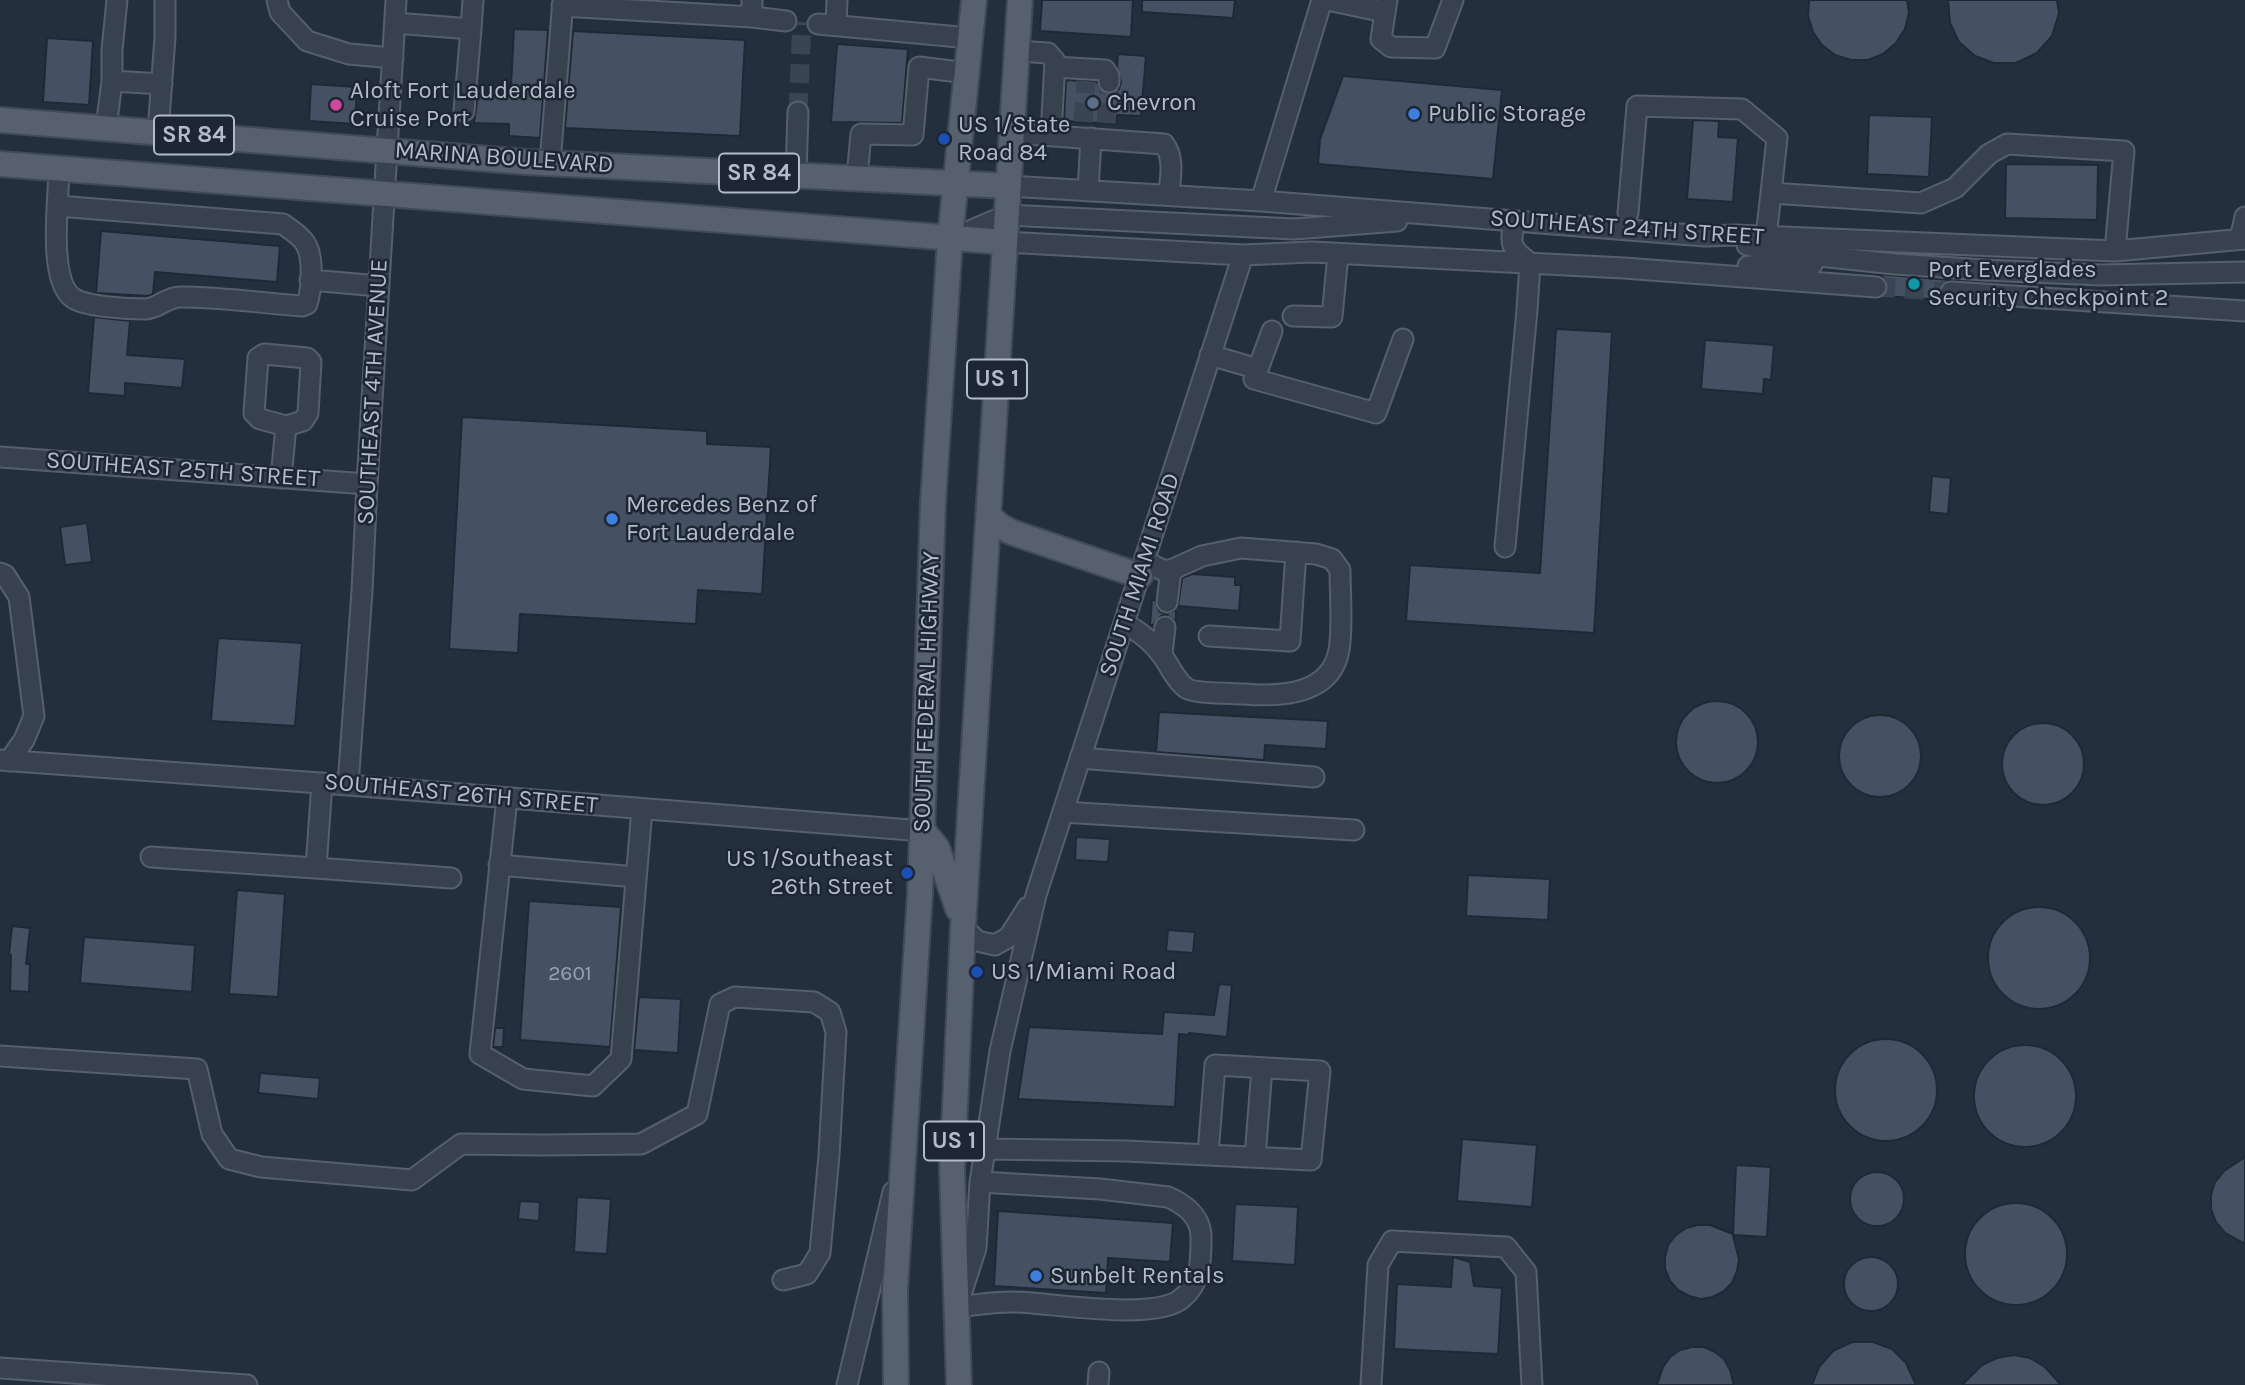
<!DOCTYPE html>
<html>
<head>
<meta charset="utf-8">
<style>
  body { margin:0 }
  canvas { display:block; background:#242f3e }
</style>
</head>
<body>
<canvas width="2245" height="1385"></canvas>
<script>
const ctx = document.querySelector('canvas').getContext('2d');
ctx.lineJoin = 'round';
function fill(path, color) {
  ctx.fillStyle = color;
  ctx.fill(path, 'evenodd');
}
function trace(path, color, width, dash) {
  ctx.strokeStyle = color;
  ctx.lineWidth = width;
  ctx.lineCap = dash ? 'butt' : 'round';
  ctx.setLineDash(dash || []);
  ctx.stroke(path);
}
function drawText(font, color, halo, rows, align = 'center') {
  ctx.font = font + ' Karla,sans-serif';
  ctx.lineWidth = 5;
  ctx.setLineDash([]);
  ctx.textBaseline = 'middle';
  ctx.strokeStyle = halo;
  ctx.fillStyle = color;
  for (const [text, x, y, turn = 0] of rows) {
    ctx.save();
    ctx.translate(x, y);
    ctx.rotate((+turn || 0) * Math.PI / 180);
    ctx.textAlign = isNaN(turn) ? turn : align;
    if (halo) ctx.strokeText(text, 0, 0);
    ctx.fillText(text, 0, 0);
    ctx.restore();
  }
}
const building = new Path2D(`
  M 1042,0 L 1133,0 L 1131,37 L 1040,31 Z
  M 1142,0 L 1235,0 L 1233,18 L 1142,12 Z
  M 1809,0 L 1907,0 L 1909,13 L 1905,29 L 1896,43 L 1883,54 L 1868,60 L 1851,60 L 1835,55 L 1822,45 L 1813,32 L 1808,16 Z
  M 1948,0 L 2057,0 L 2059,13 L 2052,36 L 2037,53 L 2016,63 L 1994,63 L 1975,56 L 1959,42 L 1950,23 Z
  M 514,29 L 548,30 L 540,138 L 509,136 L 509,124 L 474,123 L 478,94 L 500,95 L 501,85 L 511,85 Z
  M 573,31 L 745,40 L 740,136 L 565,128 Z
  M 47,38 L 93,41 L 89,105 L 43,102 Z
  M 837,44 L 908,49 L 902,123 L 831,122 Z
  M 1118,54 L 1146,56 L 1141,116 L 1117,115 L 1116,124 L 1064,121 L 1066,80 L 1097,82 L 1102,92 L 1114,93 L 1119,89 L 1121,82 L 1117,66 Z
  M 1343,76 L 1502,90 L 1493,179 L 1318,164 L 1320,139 Z
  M 311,84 L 357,87 L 355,124 L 309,121 Z
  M 1869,115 L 1932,117 L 1929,177 L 1867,174 Z
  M 1693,120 L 1719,121 L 1718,137 L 1738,138 L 1733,202 L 1687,199 Z
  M 2006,164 L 2098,165 L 2097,220 L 2005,218 Z
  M 101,231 L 280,246 L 277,282 L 155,272 L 153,294 L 148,296 L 96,293 Z
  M 1877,275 L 1877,274 L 1950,280 L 1941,286 L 1939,292 L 1942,300 L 1883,296 L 1888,289 L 1887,282 L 1883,277 Z
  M 94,317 L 130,321 L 127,355 L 185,359 L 182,388 L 125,383 L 125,396 L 88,393 Z
  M 1556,329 L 1612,332 L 1594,633 L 1406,621 L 1410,565 L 1540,573 Z
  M 1705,340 L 1774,345 L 1771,380 L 1764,379 L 1763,394 L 1701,389 Z
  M 462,417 L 707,431 L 707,444 L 771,447 L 762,594 L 698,590 L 696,624 L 520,614 L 518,653 L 449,649 Z
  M 1932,476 L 1951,478 L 1948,514 L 1929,512 Z
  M 87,523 L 92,562 L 65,565 L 60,527 Z
  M 1192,574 L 1235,577 L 1235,585 L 1241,585 L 1239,611 L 1178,606 L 1182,578 Z
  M 1152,600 L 1155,600 L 1159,611 L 1165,614 L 1176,610 L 1176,621 L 1167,615 L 1161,616 L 1153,625 L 1150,625 Z
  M 218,638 L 302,643 L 295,726 L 211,721 Z
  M1676 742a41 41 0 1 1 82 0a41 41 0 1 1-82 0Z
  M 1159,712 L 1328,721 L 1326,749 L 1265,745 L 1264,760 L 1156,752 Z
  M1839 756a41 41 0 1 1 82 0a41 41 0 1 1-82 0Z
  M2002 764a41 41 0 1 1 82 0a41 41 0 1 1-82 0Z
  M 1076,837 L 1110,839 L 1108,862 L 1075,860 Z
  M 1468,875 L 1550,879 L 1548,920 L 1466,916 Z
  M 237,890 L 285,894 L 278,997 L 229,994 Z
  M 529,901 L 621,907 L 610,1047 L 520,1040 Z
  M1988 958a51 51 0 1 1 102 0a51 51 0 1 1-102 0Z
  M 12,926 L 30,928 L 26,964 L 30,964 L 29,992 L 10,991 L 11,955 L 9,955 Z
  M 1168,930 L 1195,932 L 1193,953 L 1166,951 Z
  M 84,937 L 195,945 L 192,992 L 80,983 Z
  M 1219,984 L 1232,985 L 1227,1037 L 1189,1033 L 1189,1035 L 1179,1034 L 1175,1107 L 1018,1099 L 1029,1027 L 1162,1034 L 1164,1012 L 1214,1015 Z
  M 639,997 L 681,999 L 678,1053 L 634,1050 Z
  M 495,1028 L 504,1028 L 503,1047 L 493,1047 Z
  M1835 1090a51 51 0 1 1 102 0a51 51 0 1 1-102 0Z
  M1974 1096a51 51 0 1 1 102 0a51 51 0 1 1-102 0Z
  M 260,1073 L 320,1078 L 318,1099 L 258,1093 Z
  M 1462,1139 L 1537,1145 L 1532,1207 L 1457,1201 Z
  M 2245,1157 L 2245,1244 L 2225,1233 L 2216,1222 L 2211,1209 L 2211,1195 L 2215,1182 L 2224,1171 Z
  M 1736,1165 L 1771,1167 L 1767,1237 L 1733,1235 L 1739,1260 L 1737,1271 L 1732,1283 L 1724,1291 L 1713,1297 L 1701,1299 L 1689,1296 L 1678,1290 L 1670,1281 L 1665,1269 L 1665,1257 L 1668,1245 L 1676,1235 L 1686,1228 L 1698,1225 L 1710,1225 L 1733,1234 Z
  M1850 1199a27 27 0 1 1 54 0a27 27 0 1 1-54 0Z
  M 577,1197 L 611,1199 L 607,1254 L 574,1252 Z
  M 520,1201 L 540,1202 L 539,1221 L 518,1219 Z
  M1965 1254a51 51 0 1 1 102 0a51 51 0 1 1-102 0Z
  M 1235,1204 L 1298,1207 L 1295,1265 L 1232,1261 Z
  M 998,1211 L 1173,1223 L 1170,1262 L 1108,1258 L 1106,1293 L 994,1286 Z
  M1844 1284a27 27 0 1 1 54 0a27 27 0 1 1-54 0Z
  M 1453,1257 L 1470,1262 L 1474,1286 L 1502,1288 L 1498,1354 L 1394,1349 L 1397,1284 L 1451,1287 Z
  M 1852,1342 L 1873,1342 L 1892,1349 L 1906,1363 L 1916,1385 L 1812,1385 L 1819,1367 L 1833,1351 Z
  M 1692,1347 L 1704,1347 L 1715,1352 L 1724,1359 L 1730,1370 L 1734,1385 L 1657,1385 L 1663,1367 L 1670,1357 L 1680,1350 Z
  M 2014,1355 L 2030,1358 L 2045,1367 L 2061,1385 L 1962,1385 L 1982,1365 L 1997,1358 Z`);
fill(building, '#455162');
trace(building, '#1f2835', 2);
trace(new Path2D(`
  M 798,112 L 802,22
  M 1083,122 L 1086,81
  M 1106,123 L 1109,82
  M 1876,287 L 1951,292`), '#3a4453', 19, [19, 10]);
const minor = new Path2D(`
  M 277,0 L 280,12 L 307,41 L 349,54 L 393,58
  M 752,0 L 752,17 L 786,21
  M 1328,0 L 1384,12
  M 1387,0 L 1381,39 L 1391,47 L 1435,48 L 1453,0
  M 562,6 L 752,17
  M 395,23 L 471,29 L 464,111
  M 818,24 L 970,38
  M 836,25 L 837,0
  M 471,29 L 473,0
  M 1017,51 L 1048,53 L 1055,61 L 1051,135
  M 1055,67 L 1105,70 L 1109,76 L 1109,82
  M 112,81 L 162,84
  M 106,128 L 112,81 L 112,50 L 117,0
  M 158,132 L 165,37 L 165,0
  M 1012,133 L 1164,144 C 1175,159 1170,177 1169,195
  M 550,163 L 563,0
  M 796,174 L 798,112
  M 857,177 L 861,134 L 913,135 L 919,67 L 967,73
  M 1009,186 L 1261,201 L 1705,236 L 1735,235 L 2115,251 L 2245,239
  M 1088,191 L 1091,138
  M 1261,201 L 1322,0
  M 58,206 L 283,224 C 291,230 300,235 305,243 C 314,256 312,289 307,304 L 302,306 C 262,303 220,297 180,297 C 167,297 159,308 146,309 C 128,309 87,307 73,298 C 47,280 59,197 59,169
  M 1628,213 L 1637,106 L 1742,109 L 1777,138 L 1771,193
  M 1514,221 C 1510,245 1510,248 1530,263
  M 1766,237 L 1771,193 L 1921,203 L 1955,188 L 1989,154 L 2007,144 L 2124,151 L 2115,251
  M 953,238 L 1007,215 L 1294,229 L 1397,221
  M 2240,239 L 2245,217
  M 1005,242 L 1243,255 L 1312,252 L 1624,268 L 1876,287
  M 1747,245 L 1772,251 L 1895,264 L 1985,270 L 2101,275 L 2245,272
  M 1748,266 L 1812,265
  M 310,280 L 379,286
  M 1951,292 L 2245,311
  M 1293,316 L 1332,317 L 1338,254
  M 1210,355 L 1258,369 L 1254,379 L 1376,413 L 1403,339
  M 1258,369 L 1272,331
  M 0,457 L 367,484
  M 281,478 L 286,426 L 303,421 L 308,413 L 311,362 L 307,358 L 264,354 L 258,358 L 254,413 L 260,419 L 286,426
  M 1505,547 L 1527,310 L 1530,263
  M 0,573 L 5,575 L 19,597 L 34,716 L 24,740 L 9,761
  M 1167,602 L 1171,570
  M 1124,623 C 1138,631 1152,641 1161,654 C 1170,665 1174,679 1186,688 C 1195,694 1231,693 1244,694 C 1281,697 1331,695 1339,650 C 1343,628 1340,593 1340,570 L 1332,559 L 1316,554 L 1241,548 L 1202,556 L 1171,570 L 1162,570 L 1145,561
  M 1209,636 L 1290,641 L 1296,552
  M 1162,654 L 1165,627
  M 1080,758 L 1314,777
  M 0,760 L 348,785 L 923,831
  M 348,785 L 362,591 L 367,484 L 396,0
  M 507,798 L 480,1054 L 523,1079 L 593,1086 L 621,1059 L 642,809
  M 1063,812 L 1354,830
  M 151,857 L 316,868 L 322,783
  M 499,865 L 636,877
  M 316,868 L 451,878
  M 963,927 L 977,941 L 995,945 L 1009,937 L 1028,907
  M 0,1056 L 197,1069 L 212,1134 L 229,1159 L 261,1167 L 412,1180 L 461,1144 L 541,1145 L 641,1144 L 697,1114 L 720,1004 L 735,997 L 814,1002 L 830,1012 L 836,1032 L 829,1155 L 820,1253 L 807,1274 L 783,1280
  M 985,1149 L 1126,1151 L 1311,1160 L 1320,1071 L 1215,1065 L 1208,1154
  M 1255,1157 L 1262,1068
  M 980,1182 L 1100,1189 L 1168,1197 C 1184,1204 1200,1216 1201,1235 C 1201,1260 1202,1282 1181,1299 C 1154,1321 1052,1303 1016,1302 C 997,1301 976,1305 957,1307 L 976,1248 L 980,1182 L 1000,1051 L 1036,895 L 1243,255
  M 0,1368 L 247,1385
  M 847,1385 L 893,1192
  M 1098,1385 L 1099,1372
  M 1371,1385 L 1378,1265 L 1392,1241 L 1506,1247 L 1526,1272 L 1532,1385`);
const major = new Path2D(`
  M 0,120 L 526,162 L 1009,186
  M 0,164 L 1005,242
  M 989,516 L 1000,526 L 1011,532 L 1140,576
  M 923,831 L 937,848 L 958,909
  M 896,1385 L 895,1289 L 920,893 L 933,503 L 950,239 L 974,0
  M 959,1385 L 952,1169 L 955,1107 L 963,927 L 1020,0`);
trace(minor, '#565f6c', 23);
trace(major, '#414a57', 28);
trace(minor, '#38414e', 19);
trace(major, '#56606e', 24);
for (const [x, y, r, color] of [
  [1093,103,7,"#5c6f8a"],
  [336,105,7,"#d1479c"],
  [1414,114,7,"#3f7fe0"],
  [944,139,7,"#1a4fb4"],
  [1914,284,7,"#0f9aa8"],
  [612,519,7,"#3f7fe0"],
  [907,873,7,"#1a4fb4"],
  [977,972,7,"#1a4fb4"],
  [1036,1276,7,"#3f7fe0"]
]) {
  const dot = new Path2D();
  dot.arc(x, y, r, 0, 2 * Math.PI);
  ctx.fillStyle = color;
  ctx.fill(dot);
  trace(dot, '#1d2633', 2.5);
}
drawText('21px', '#98a1af', null, [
  ["2601",570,974]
]);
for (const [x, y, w] of [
  [194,135,80],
  [759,173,80],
  [997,379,60],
  [954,1141,60]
]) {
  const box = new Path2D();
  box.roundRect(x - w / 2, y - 19.5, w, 39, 5);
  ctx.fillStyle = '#1d2633';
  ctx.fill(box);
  trace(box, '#b4bcc9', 2);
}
drawText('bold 23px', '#b4bcc9', null, [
  ["SR 84",194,135],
  ["SR 84",759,173],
  ["US 1",997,379],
  ["US 1",954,1141]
]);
drawText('24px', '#b4bcc9', '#1d2633', [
  ["Aloft Fort Lauderdale",350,91],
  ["Cruise Port",350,119],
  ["Chevron",1107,103],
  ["Public Storage",1428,114],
  ["US 1/State",958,125],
  ["Road 84",958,153],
  ["Port Everglades",1928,270],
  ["Security Checkpoint 2",1928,298],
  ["Mercedes Benz of",626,505],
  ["Fort Lauderdale",626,533],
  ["US 1/Southeast",893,859,"right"],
  ["26th Street",893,887,"right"],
  ["US 1/Miami Road",991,972],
  ["Sunbelt Rentals",1050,1276]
], 'left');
drawText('24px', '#b4bcc9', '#1d2633', [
  ["MARINA BOULEVARD",504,158,4],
  ["SOUTHEAST 24TH STREET",1627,228,4],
  ["SOUTHEAST 4TH AVENUE",373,392,-87],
  ["SOUTHEAST 25TH STREET",183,470,4],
  ["SOUTH MIAMI ROAD",1140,575,-72],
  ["SOUTH FEDERAL HIGHWAY",927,692,-88],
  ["SOUTHEAST 26TH STREET",461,794,5]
]);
</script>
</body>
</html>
